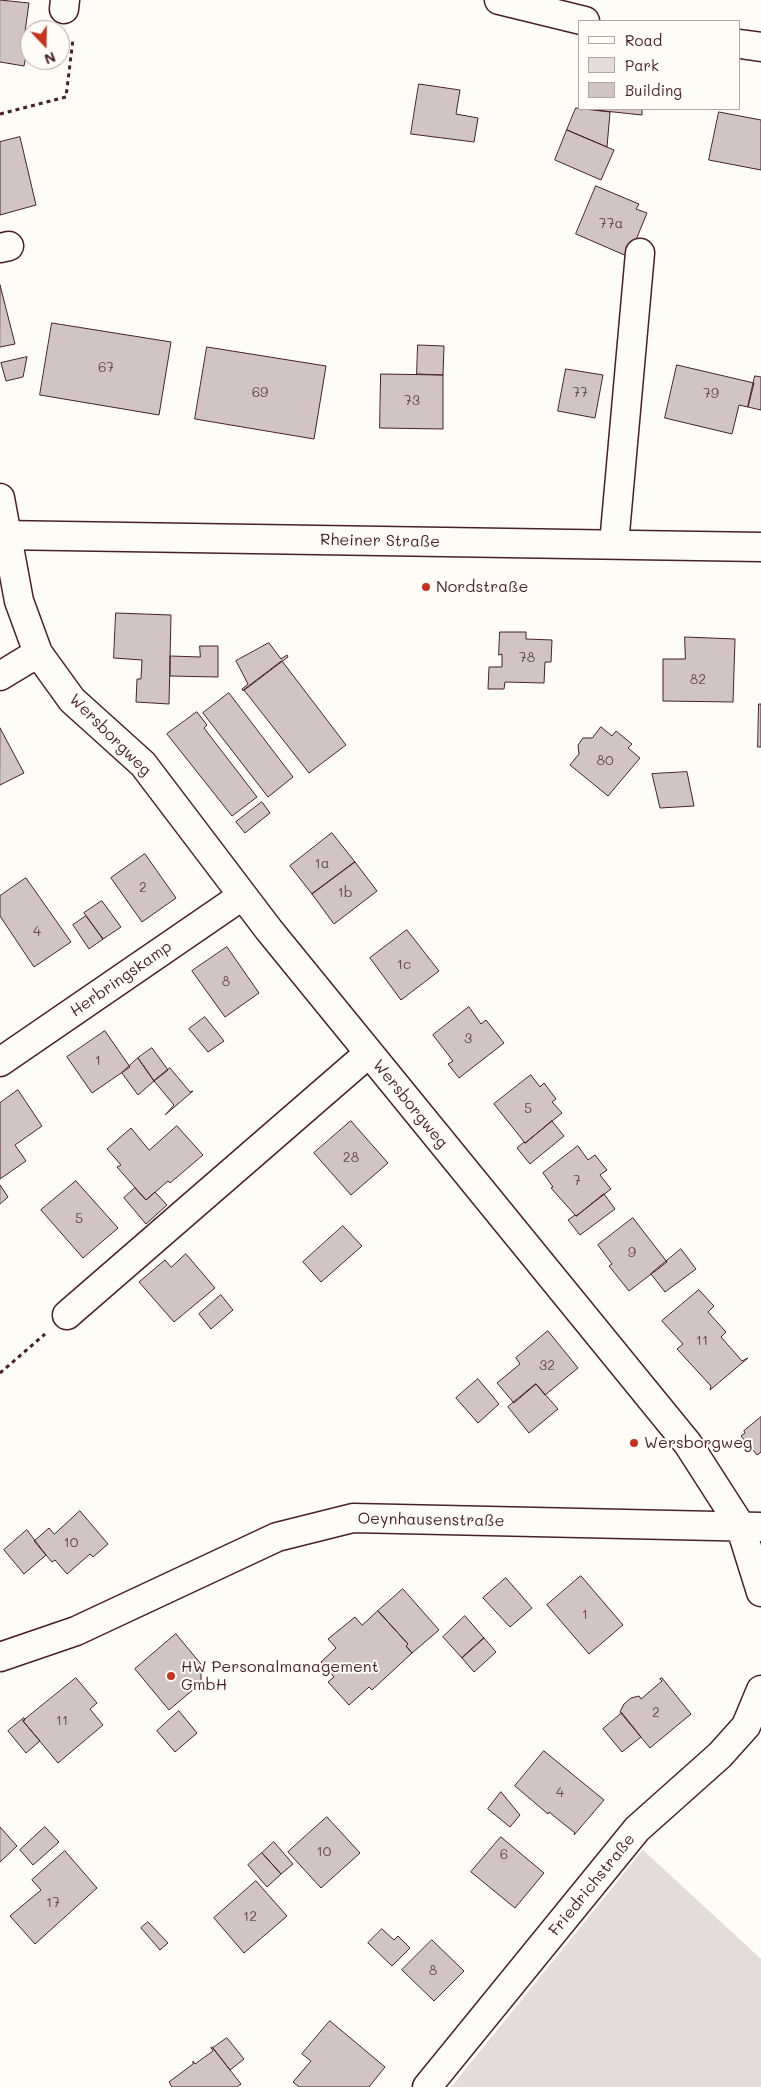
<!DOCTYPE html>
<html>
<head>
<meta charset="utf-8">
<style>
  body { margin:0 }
  #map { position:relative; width:761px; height:2087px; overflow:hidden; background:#fdfcf7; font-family:Mali,sans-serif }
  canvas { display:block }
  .legend { position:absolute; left:578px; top:20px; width:162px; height:90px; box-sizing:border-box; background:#fdfcf7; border:1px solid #b5a4a5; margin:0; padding:6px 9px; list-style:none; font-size:15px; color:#4a1f2b }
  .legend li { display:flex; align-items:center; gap:10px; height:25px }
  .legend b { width:25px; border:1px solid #b5a4a5 }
  .north { position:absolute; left:20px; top:20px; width:50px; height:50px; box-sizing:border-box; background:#fdfcf7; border:1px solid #b5a4a5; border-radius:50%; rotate:159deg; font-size:14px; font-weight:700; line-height:20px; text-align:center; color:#4a1f2b }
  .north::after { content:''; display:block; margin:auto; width:18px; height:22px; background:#c8321e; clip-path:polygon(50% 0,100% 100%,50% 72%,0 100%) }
</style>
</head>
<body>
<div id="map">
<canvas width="761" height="2087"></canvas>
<ul class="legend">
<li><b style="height:6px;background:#fdfcf7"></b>Road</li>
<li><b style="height:14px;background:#e3dcda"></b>Park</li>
<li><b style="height:14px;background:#d0c5c4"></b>Building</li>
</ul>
<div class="north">N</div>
</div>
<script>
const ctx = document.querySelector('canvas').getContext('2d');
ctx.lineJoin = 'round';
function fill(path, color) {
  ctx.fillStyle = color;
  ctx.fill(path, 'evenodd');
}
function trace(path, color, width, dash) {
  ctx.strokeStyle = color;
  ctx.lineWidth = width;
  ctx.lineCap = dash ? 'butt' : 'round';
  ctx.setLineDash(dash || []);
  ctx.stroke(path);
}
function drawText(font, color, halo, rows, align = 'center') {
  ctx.font = font + ' Mali,sans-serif';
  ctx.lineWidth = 4;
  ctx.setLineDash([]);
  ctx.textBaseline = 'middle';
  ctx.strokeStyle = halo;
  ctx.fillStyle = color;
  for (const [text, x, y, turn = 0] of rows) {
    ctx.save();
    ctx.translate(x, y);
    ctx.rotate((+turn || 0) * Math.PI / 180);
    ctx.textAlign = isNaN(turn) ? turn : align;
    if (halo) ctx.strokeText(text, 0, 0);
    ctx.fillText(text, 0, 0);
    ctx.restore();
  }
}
fill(new Path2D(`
  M 643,1850 L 761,1959 L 761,2087 L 451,2087 Z`), '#e3dcda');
const building = new Path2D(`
  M 0,0 L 29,3 L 24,39 L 29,40 L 24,66 L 0,62 Z
  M 419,84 L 460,90 L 456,114 L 478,118 L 474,142 L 411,134 Z
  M 576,108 L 610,112 L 607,147 L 567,130 Z
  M 595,109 L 642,109 L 642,115 L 595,110 Z
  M 719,112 L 761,120 L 761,170 L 709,160 Z
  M 567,130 L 614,150 L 601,180 L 555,160 Z
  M 20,137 L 36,205 L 0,215 L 0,142 Z
  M 596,186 L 639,204 L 636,209 L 647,213 L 629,257 L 576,234 Z
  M 0,285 L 15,344 L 0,347 Z
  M 52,323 L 171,342 L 159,415 L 40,395 Z
  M 418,345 L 444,346 L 443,375 L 417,374 Z
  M 207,347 L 326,366 L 314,439 L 195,419 Z
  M 27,357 L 23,377 L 6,381 L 1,363 Z
  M 677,365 L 754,383 L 748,407 L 739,405 L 732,434 L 665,418 Z
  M 566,369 L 603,375 L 595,418 L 558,411 Z
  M 381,374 L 443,375 L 443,429 L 380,428 Z
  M 755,376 L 761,377 L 761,410 L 748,407 Z
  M 116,613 L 171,615 L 169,704 L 136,702 L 137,679 L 141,679 L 142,660 L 114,658 Z
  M 500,632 L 526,632 L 526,639 L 552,640 L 551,662 L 545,662 L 544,683 L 505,682 L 504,689 L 488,689 L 489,667 L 502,667 L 502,654 L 499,655 Z
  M 685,637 L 735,639 L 733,702 L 663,701 L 663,659 L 685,659 Z
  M 269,643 L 281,659 L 287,655 L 288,657 L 243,691 L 242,689 L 248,684 L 236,661 Z
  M 200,646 L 218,646 L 218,677 L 170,676 L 170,656 L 200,657 Z
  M 282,661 L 346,745 L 309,773 L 244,690 Z
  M 229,693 L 293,777 L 268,797 L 203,713 Z
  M 759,704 L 761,704 L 761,747 L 758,747 Z
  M 197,712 L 207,725 L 204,728 L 257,797 L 232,816 L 167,734 Z
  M 601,727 L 612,736 L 616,731 L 632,744 L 628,748 L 640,758 L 608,796 L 570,765 L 579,754 L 578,745 L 583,738 L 592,738 Z
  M 0,728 L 24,773 L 0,785 Z
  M 687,772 L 694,806 L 660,808 L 652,774 Z
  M 262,802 L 270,813 L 245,833 L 236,822 Z
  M 332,833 L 355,862 L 312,894 L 290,866 Z
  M 145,854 L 176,898 L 142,922 L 111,878 Z
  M 355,862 L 377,891 L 334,924 L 312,894 Z
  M 26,878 L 71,942 L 34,967 L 0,916 L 0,896 Z
  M 102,901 L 121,927 L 103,939 L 84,913 Z
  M 86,916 L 103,939 L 89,949 L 73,925 Z
  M 407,930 L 439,971 L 401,1000 L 370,958 Z
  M 227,947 L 259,993 L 225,1017 L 192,971 Z
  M 469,1007 L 481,1024 L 486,1020 L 504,1043 L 459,1078 L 448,1064 L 453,1061 L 433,1035 Z
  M 205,1017 L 224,1041 L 208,1052 L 189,1029 Z
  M 105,1031 L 130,1067 L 92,1093 L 67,1057 Z
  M 152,1048 L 168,1070 L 154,1081 L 138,1058 Z
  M 138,1058 L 154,1081 L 138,1095 L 122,1073 Z
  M 170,1068 L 190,1092 L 193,1091 L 165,1115 L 174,1105 L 154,1081 Z
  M 531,1075 L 540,1087 L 544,1083 L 556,1099 L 552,1102 L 562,1113 L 525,1143 L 494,1104 Z
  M 18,1090 L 42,1126 L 15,1145 L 26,1161 L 0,1179 L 0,1103 Z
  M 351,1121 L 388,1163 L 351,1195 L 314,1153 Z
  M 552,1121 L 564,1136 L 530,1164 L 517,1148 L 524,1142 L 525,1143 Z
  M 177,1126 L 203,1155 L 170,1183 L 168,1181 L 146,1200 L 117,1167 L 121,1165 L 107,1149 L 131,1128 L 149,1150 Z
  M 578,1146 L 588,1160 L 595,1155 L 607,1170 L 600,1175 L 611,1189 L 576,1216 L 551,1188 L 553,1187 L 543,1173 Z
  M 76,1181 L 118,1228 L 83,1258 L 41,1210 Z
  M 0,1185 L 8,1197 L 0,1204 Z
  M 135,1188 L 146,1200 L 155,1192 L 167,1205 L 146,1224 L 124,1198 Z
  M 604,1194 L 615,1209 L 580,1235 L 568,1220 L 575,1215 L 576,1216 Z
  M 633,1218 L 667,1262 L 629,1291 L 609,1266 L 612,1264 L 598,1245 Z
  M 343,1226 L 362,1246 L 321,1282 L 303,1262 Z
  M 681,1249 L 696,1269 L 665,1292 L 651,1274 Z
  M 186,1254 L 215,1288 L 174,1322 L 139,1282 L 165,1260 L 171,1267 Z
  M 699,1290 L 714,1306 L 708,1312 L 726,1332 L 721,1337 L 742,1361 L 748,1358 L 710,1390 L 711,1386 L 677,1349 L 683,1344 L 662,1321 Z
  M 221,1295 L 233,1310 L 211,1329 L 199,1314 Z
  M 548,1331 L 578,1368 L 545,1395 L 536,1384 L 514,1403 L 497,1383 L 520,1364 L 516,1358 Z
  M 478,1379 L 499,1404 L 478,1423 L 456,1398 Z
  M 536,1384 L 558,1409 L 529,1433 L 508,1407 Z
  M 761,1417 L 761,1452 L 757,1455 L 741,1436 L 745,1433 L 744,1431 Z
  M 80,1511 L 108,1544 L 93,1557 L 90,1554 L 67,1574 L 55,1560 L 52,1562 L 34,1541 L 49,1528 L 54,1534 Z
  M 27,1530 L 46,1555 L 24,1574 L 4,1550 Z
  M 581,1576 L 623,1625 L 589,1654 L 547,1605 Z
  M 506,1578 L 532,1608 L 510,1627 L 483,1598 Z
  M 403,1589 L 439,1630 L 412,1653 L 406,1646 L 408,1644 L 378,1611 Z
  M 378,1611 L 408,1644 L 406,1646 L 412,1653 L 372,1690 L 369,1687 L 349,1705 L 328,1682 L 334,1677 L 321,1662 L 336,1648 L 328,1639 L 355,1617 L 362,1625 Z
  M 465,1616 L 484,1638 L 462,1658 L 443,1637 Z
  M 176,1634 L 201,1664 L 201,1683 L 169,1710 L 135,1669 Z
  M 484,1638 L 496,1652 L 474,1672 L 462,1658 Z
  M 76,1678 L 97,1703 L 90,1709 L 103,1725 L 58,1763 L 23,1721 Z
  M 662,1678 L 691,1714 L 650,1748 L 620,1712 L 624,1704 L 631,1698 L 639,1696 L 641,1699 L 662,1681 L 660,1679 Z
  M 179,1711 L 197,1733 L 175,1752 L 157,1731 Z
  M 622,1713 L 641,1737 L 622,1752 L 603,1729 Z
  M 24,1718 L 25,1720 L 23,1721 L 40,1741 L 26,1753 L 8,1731 Z
  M 544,1751 L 604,1800 L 574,1835 L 575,1833 L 549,1812 L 548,1814 L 515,1786 Z
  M 501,1792 L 520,1815 L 510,1827 L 488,1809 Z
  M 327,1817 L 360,1853 L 321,1888 L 288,1852 Z
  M 0,1827 L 17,1846 L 0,1862 Z
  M 45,1827 L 59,1842 L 33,1865 L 20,1850 Z
  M 501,1837 L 544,1873 L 515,1908 L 471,1872 Z
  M 274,1842 L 293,1864 L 281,1874 L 262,1853 Z
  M 65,1851 L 97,1888 L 35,1944 L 10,1916 L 41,1890 L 32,1880 Z
  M 262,1853 L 281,1874 L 267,1887 L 248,1865 Z
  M 256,1881 L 287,1916 L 244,1953 L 214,1918 Z
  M 148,1922 L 168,1943 L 160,1950 L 141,1928 Z
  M 382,1929 L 394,1940 L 398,1936 L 410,1948 L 392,1966 L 368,1943 Z
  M 432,1940 L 464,1971 L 434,2001 L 402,1970 Z
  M 330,2021 L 385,2067 L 369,2087 L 299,2087 L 293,2082 L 311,2061 L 302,2054 Z
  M 227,2038 L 244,2059 L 230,2070 L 213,2048 Z
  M 212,2047 L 241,2084 L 237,2087 L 172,2087 L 169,2082 L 193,2064 L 193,2061 L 195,2064 L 213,2051 L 211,2048 Z`);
fill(building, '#d0c5c4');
trace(building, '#4a1f2b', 1);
const minor = new Path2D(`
  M 499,0 L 585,21
  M 64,9 L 65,0
  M 740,44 L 761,47
  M 0,248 L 9,246
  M 0,498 L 19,601 L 38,653 L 72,700 L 143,764 L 269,930 L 688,1444 L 740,1525 L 761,1592
  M 614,544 L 640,253
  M 0,676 L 38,653
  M 0,1062 L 242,896
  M 67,1315 L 369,1053
  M 0,1657 L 76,1631 L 277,1537 L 353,1518 L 761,1527
  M 427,2087 L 637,1829 L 720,1755 L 746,1726 L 761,1690`);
const major = new Path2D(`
  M 0,535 L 761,547`);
trace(minor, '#4a1f2b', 31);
trace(major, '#4a1f2b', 31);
trace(new Path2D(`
  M 0,114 L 66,97 L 73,39
  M 0,1373 L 45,1334`), '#4a1f2b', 3, [4, 4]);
trace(minor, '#fdfcf7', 28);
trace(major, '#fdfcf7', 28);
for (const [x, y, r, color] of [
  [426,587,5,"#c8321e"],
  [634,1443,5,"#c8321e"],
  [171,1676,5,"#c8321e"]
]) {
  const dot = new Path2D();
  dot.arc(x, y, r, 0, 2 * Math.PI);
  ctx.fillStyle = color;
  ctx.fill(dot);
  trace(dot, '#fdfcf7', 2);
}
drawText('14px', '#6c4851', null, [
  ["77a",611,224],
  ["67",106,368],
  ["69",260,393],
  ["77",580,393],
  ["79",711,394],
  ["73",412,401],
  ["78",527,658],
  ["82",698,680],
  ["80",605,761],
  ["1a",322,864],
  ["2",143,888],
  ["1b",345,893],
  ["4",37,932],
  ["1c",404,965],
  ["8",226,982],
  ["3",468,1039],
  ["1",98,1061],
  ["5",528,1109],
  ["28",351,1158],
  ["7",577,1181],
  ["5",79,1219],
  ["9",632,1253],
  ["11",702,1341],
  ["32",547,1366],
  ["10",71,1543],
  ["1",585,1615],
  ["2",656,1713],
  ["11",62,1721],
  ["4",560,1793],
  ["10",324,1852],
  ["6",504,1855],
  ["17",53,1903],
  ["12",250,1917],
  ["8",433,1971]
]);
drawText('16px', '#4a1f2b', '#fdfcf7', [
  ["Rheiner Straße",380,541,1],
  ["Wersborgweg",110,735,45],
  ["Herbringskamp",121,979,-35],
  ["Wersborgweg",410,1104,51],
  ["Oeynhausenstraße",431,1520,1],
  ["Friedrichstraße",592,1885,-51]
]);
drawText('16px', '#4a1f2b', '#fdfcf7', [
  ["Nordstraße",436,587],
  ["Wersborgweg",644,1443],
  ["HW Personalmanagement",181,1667],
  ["GmbH",181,1685]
], 'left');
</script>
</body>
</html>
